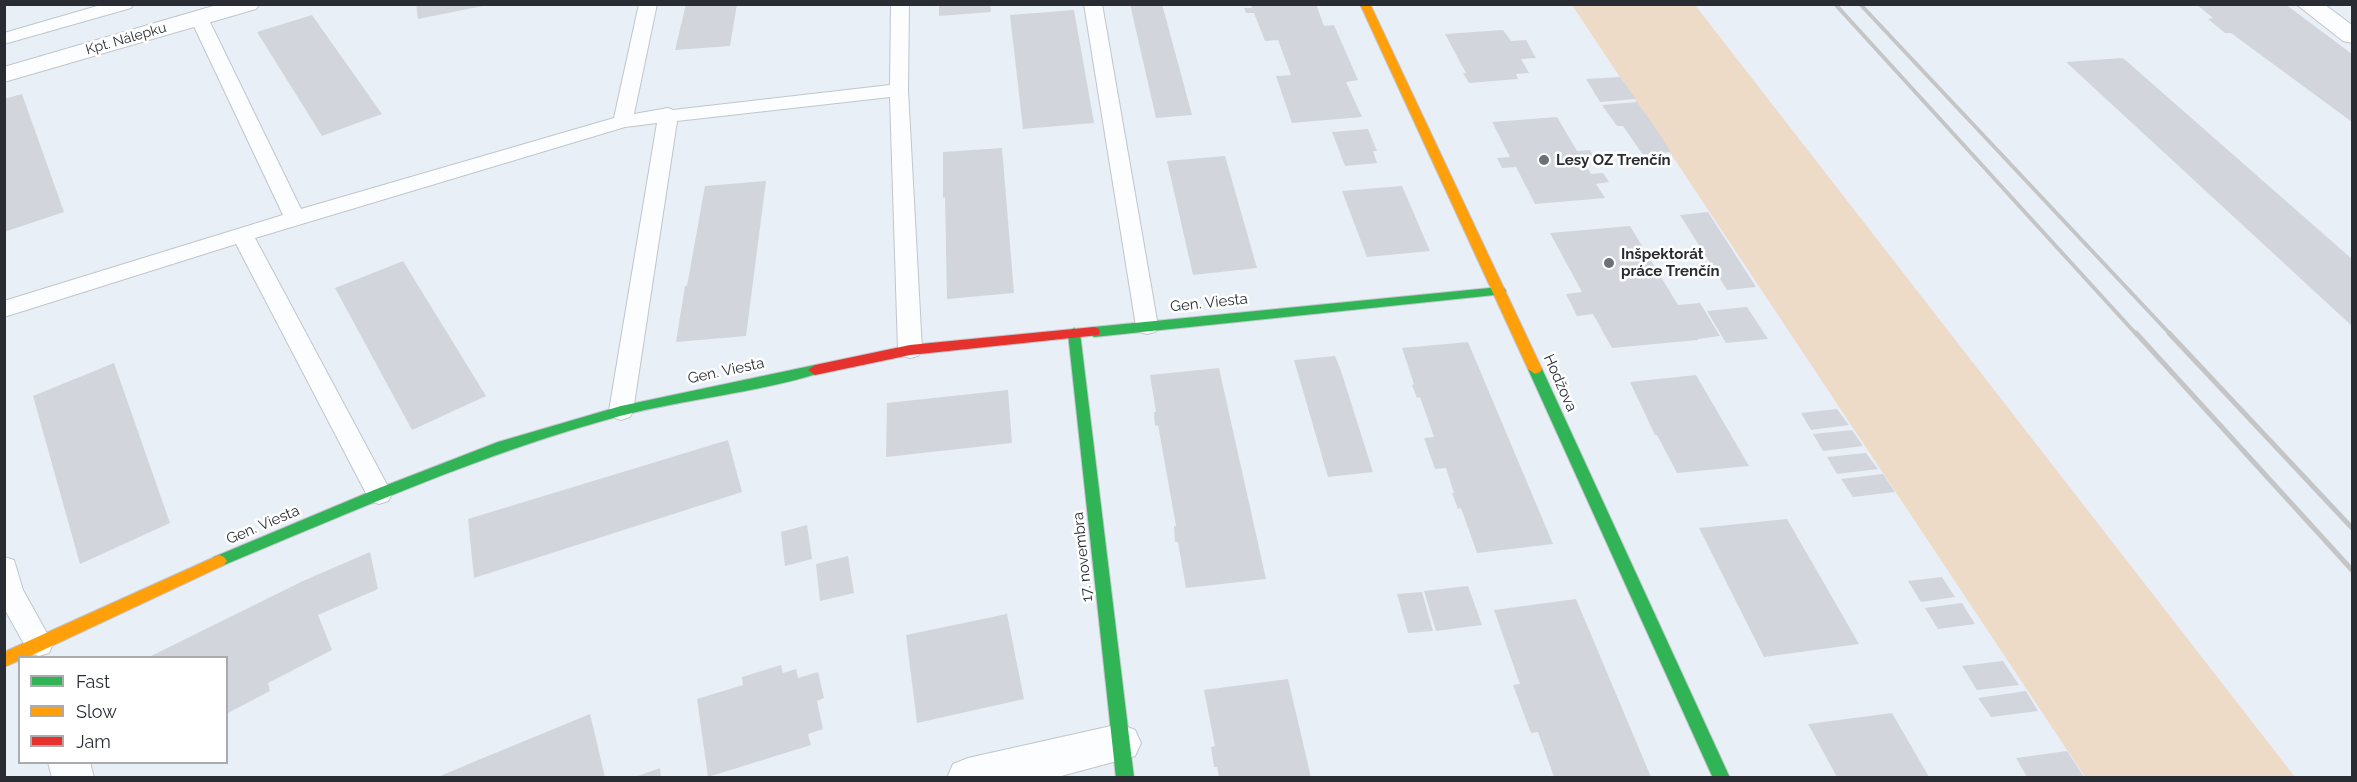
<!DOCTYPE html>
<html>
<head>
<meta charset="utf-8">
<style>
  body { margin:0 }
  #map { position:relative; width:2357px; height:782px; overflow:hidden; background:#e9eff6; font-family:Raleway,sans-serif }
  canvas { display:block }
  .frame { position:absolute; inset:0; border:6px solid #292d33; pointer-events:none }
  .legend { position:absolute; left:18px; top:656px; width:210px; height:108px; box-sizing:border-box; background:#fff; border:2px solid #a9abad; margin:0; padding:8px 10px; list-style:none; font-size:18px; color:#292d33 }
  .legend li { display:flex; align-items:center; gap:12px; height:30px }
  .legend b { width:30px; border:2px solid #a9abad }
</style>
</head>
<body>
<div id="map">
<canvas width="2357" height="782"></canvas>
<div class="frame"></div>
<ul class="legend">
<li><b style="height:8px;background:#30b455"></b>Fast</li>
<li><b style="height:8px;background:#ff9f0a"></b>Slow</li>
<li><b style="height:8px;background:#e5322d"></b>Jam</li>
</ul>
</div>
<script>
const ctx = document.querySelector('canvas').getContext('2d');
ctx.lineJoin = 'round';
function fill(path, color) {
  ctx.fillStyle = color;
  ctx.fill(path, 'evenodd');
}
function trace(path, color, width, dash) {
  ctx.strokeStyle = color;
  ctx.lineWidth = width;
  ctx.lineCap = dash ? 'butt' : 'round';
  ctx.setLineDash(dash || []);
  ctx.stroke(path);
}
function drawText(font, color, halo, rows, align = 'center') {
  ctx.font = font + ' Raleway,sans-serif';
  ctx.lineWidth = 5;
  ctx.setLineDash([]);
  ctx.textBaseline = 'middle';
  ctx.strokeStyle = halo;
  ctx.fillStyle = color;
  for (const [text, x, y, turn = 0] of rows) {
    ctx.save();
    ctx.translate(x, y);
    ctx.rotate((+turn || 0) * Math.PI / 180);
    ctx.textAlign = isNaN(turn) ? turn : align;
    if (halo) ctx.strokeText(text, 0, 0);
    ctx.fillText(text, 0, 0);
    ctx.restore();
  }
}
fill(new Path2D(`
  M 1572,5 L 1695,5 L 2295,777 L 2085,777 Z`), '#eddbc8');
fill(new Path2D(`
  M 416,4 L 483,4 L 483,6 L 418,19 Z
  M 686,4 L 737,4 L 730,46 L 675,50 Z
  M 939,4 L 990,4 L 991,12 L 939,16 Z
  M 1130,4 L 1162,4 L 1192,115 L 1156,118 Z
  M 1251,4 L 1316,4 L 1324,26 L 1334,25 L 1358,80 L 1346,82 L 1362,117 L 1292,123 L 1276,76 L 1291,75 L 1278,40 L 1265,41 L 1254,13 L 1246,13 L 1244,8 L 1252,8 Z
  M 2196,4 L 2285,4 L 2352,54 L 2352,122 L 2231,33 L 2225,33 L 2208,19 L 2213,18 Z
  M 1074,10 L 1094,123 L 1023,129 L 1010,15 Z
  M 312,15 L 382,114 L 322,136 L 257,32 Z
  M 1503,30 L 1511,41 L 1526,40 L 1536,58 L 1521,59 L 1529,73 L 1516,74 L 1518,79 L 1469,83 L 1463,73 L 1466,73 L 1445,34 Z
  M 2123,58 L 2352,259 L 2352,326 L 2066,62 Z
  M 1620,77 L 1636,99 L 1600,102 L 1586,79 Z
  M 22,94 L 64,212 L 4,232 L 4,99 Z
  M 1637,102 L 1652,123 L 1671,152 L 1643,155 L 1623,126 L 1617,126 L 1602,105 Z
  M 1557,117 L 1577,151 L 1590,150 L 1595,160 L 1583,161 L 1591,174 L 1603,173 L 1609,182 L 1596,184 L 1605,198 L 1535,204 L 1516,167 L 1502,168 L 1497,158 L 1510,157 L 1492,122 Z
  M 1368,129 L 1377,151 L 1373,151 L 1377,163 L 1345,166 L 1332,132 Z
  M 1002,148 L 1014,293 L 947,299 L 945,197 L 943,198 L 943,152 Z
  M 1225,156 L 1257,268 L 1193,275 L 1167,161 Z
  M 766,181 L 746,336 L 676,342 L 685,286 L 687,286 L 705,186 Z
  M 1402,186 L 1430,251 L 1367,257 L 1342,191 Z
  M 1708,212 L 1756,287 L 1727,290 L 1680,215 Z
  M 1630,226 L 1678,305 L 1700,303 L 1720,336 L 1698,339 L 1698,340 L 1612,348 L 1593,314 L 1577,316 L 1566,294 L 1582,292 L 1550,233 Z
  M 403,261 L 486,396 L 412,430 L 335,288 Z
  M 1747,307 L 1768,339 L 1726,343 L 1707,311 Z
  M 1468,342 L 1553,544 L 1477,553 L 1461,508 L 1458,509 L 1452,493 L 1454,493 L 1446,468 L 1435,469 L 1424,438 L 1434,437 L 1420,397 L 1417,398 L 1412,385 L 1414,384 L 1402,348 Z
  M 1335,356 L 1341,371 L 1373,472 L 1328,477 L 1294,360 Z
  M 114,363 L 170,523 L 80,564 L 33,396 Z
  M 1219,368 L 1266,579 L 1186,588 L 1178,542 L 1175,542 L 1174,526 L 1176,526 L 1158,425 L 1155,426 L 1154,412 L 1156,412 L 1150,375 Z
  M 1696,375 L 1749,466 L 1677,473 L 1657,435 L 1655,435 L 1630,382 Z
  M 1008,390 L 1012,443 L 886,457 L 887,403 Z
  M 1837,409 L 1849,425 L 1811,430 L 1801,413 Z
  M 1852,430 L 1863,446 L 1823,451 L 1813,434 Z
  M 728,440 L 742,492 L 474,578 L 468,519 Z
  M 1866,453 L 1878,469 L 1837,474 L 1827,457 Z
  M 1883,474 L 1895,492 L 1853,497 L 1841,479 Z
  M 1787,519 L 1859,644 L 1764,657 L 1699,528 Z
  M 807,525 L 812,559 L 785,566 L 781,532 Z
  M 370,552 L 378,589 L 318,615 L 332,650 L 268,683 L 270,691 L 226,714 L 226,657 L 152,657 L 151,656 L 303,581 Z
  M 848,556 L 854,593 L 820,601 L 816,564 Z
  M 1942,577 L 1955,597 L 1921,602 L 1908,581 Z
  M 1468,586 L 1482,625 L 1436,631 L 1424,591 Z
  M 1422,592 L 1433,631 L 1408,633 L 1397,594 Z
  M 1576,599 L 1651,777 L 1554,777 L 1538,732 L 1531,733 L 1513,685 L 1520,684 L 1494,610 Z
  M 1962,603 L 1975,624 L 1938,629 L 1925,608 Z
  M 1007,614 L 1024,699 L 917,723 L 906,635 Z
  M 2003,661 L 2019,685 L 1977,690 L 1962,666 Z
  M 781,665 L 783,673 L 796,669 L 798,678 L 818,672 L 824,698 L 817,701 L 823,729 L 808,734 L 811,745 L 708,777 L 697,699 L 743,685 L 742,677 Z
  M 1288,679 L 1311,777 L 1219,777 L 1217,767 L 1214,767 L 1211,747 L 1215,746 L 1204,690 Z
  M 2026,691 L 2038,711 L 1991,717 L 1978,698 Z
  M 1892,713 L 1929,777 L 1837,777 L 1808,724 Z
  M 590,714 L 605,777 L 438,777 L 471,763 Z
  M 2067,751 L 2084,777 L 2027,777 L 2016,758 Z
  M 660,768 L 661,777 L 635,777 Z`), '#d2d6dc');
const lane = new Path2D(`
  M 104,4 L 133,4 L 131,8 L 4,44 L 4,33 Z
  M 639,4 L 657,4 L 634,114 L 668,108 L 673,110 L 890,85 L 891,4 L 909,4 L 908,90 L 922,350 L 918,356 L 910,358 L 902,356 L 898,350 L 890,97 L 677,121 L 633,411 L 630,417 L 621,420 L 612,417 L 609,411 L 657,123 L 625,127 L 255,238 L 392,494 L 388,501 L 379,504 L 370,501 L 236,244 L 4,317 L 4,301 L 283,215 L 190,18 L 193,14 L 205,14 L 208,18 L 301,209 L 614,118 Z
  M 1084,4 L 1102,4 L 1158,326 L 1155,332 L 1147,334 L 1139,332 L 1136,326 Z
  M 4,557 L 14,560 L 23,590 L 53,644 L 49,653 L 39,656 L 29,653 L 4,608 Z`);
const street = new Path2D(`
  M 220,4 L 260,4 L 256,9 L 4,82 L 4,67 Z
  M 2296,4 L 2324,4 L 2352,25 L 2352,43 L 2343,41 Z
  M 1120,724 L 1135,730 L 1141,743 L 1135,756 L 1054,778 L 947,778 L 953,764 L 968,758 Z
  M 48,762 L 90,762 L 94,778 L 52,778 Z`);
const fast = new Path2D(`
  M 1500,287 L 1504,288 L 1506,291 L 1504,294 L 1094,337 L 1088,332 L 1094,327 Z
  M 1074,328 L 1080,333 L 1134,778 L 1116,778 L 1068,333 Z
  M 1535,364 L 1542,369 L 1730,778 L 1713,778 L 1528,369 Z
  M 815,365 L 822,370 L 820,373 C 755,393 685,399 620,416 C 483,453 354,511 224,565 L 219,567 L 214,565 L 211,561 L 214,557 L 374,490 L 498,442 L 621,406 Z`);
const slow = new Path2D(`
  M 1360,4 L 1370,4 L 1542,369 L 1540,372 L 1535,374 L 1528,369 Z
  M 219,555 L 224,557 L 227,561 L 224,565 L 26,658 L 20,658 L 20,660 L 4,667 L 4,652 Z`);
const jam = new Path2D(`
  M 1094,327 L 1099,329 L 1100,332 L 1099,335 L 910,355 L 815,375 L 808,370 L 815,365 L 910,345 Z`);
trace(lane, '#c1c6cc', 2);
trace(street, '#c1c6cc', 2);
trace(fast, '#c1c6cc', 2);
trace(slow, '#c1c6cc', 2);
trace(jam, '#c1c6cc', 2);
fill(lane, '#fcfdfe');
fill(street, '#fcfdfe');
fill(fast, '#30b455');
fill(slow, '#ff9f0a');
fill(jam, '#e5322d');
trace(new Path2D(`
  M 1835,4 L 2137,335
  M 1860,4 L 2171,335`), '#c4c5c7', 4);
trace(new Path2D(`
  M 2136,333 L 2352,570
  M 2169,333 L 2352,528`), '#c4c5c7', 5);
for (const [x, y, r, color] of [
  [1544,160,6,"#6c7177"],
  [1609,263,6,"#6c7177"]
]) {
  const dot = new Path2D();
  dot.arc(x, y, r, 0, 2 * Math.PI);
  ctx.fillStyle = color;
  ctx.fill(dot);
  trace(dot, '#fff', 2);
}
drawText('14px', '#292d33', '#fff', [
  ["Kpt. Nálepku",126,39,-16]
]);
drawText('bold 15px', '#292d33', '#fff', [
  ["Lesy OZ Trenčín",1556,160],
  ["Inšpektorát",1621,254],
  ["práce Trenčín",1621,271]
], 'left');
drawText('15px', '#292d33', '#fff', [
  ["Gen. Viesta",1209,303,-6],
  ["Gen. Viesta",726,371,-12],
  ["Hodžova",1560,383,66],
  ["Gen. Viesta",263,525,-23],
  ["17. novembra",1083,557,-96]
]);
</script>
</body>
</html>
